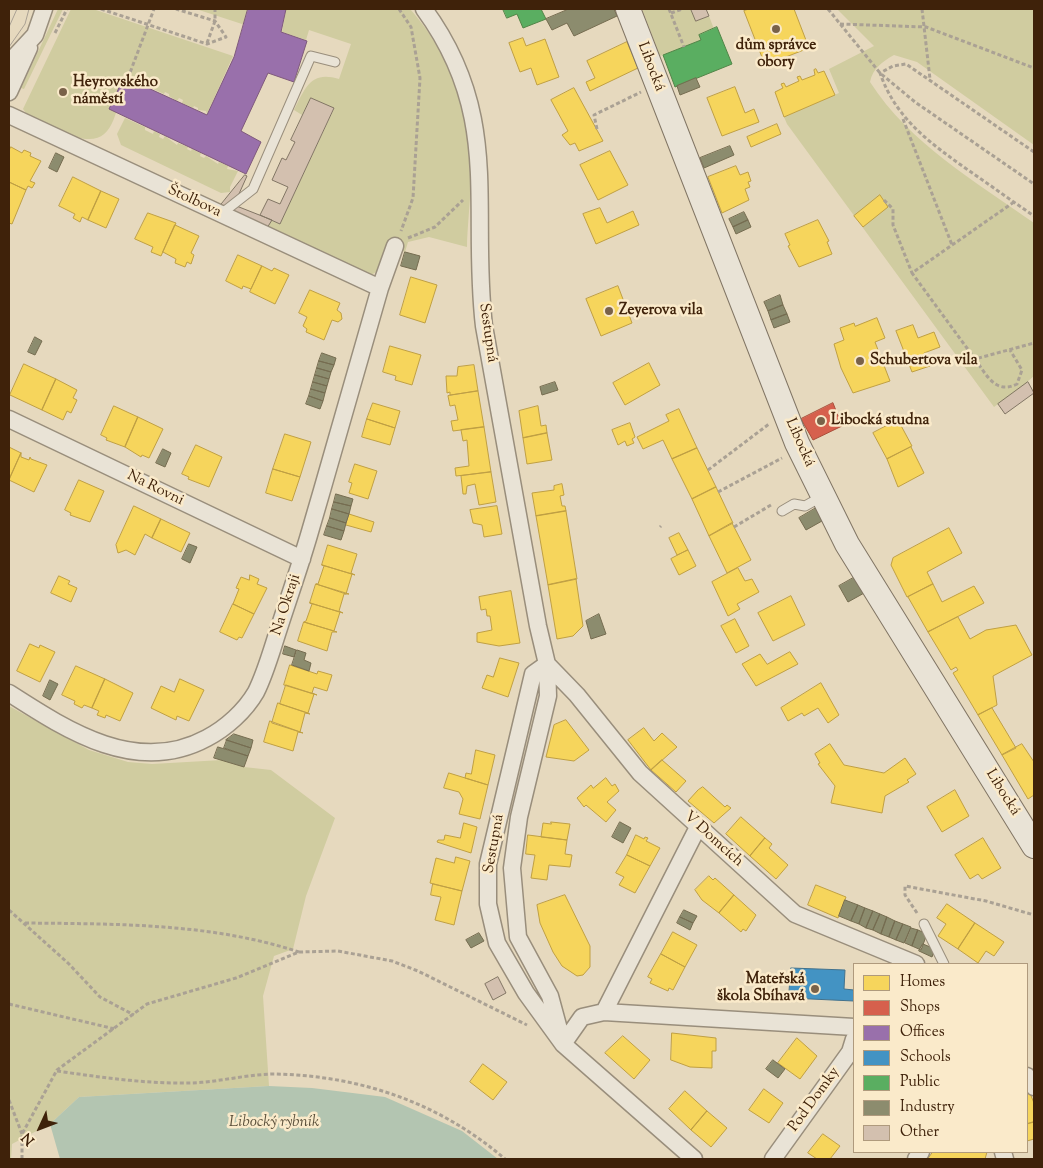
<!DOCTYPE html>
<html>
<head>
<meta charset="utf-8">
<style>
  body { margin:0 }
  #map { position:relative; width:1043px; height:1168px; overflow:hidden; background:#e6d9be; font-family:"Sorts Mill Goudy",serif }
  canvas { display:block }
  .frame { position:absolute; inset:0; border:10px solid #3f220a; pointer-events:none }
  .legend { position:absolute; left:853px; top:963px; width:175px; height:190px; box-sizing:border-box; background:#faeaca; border:1px solid #af9a7d; margin:0; padding:6px 9px; list-style:none; font-size:15px; color:#3f220a }
  .legend li { display:flex; align-items:center; gap:10px; height:25px }
  .legend b { width:25px; border:1px solid #af9a7d }
  .north { position:absolute; left:15px; top:1103px; width:50px; height:50px; -webkit-text-stroke:4px #faeaca; paint-order:stroke; rotate:227deg; font-size:14px; font-weight:700; line-height:20px; text-align:center; color:#3f220a }
  .north::after { content:''; display:block; margin:auto; width:18px; height:22px; background:#3f220a; clip-path:polygon(50% 0,100% 100%,50% 72%,0 100%) }
</style>
</head>
<body>
<div id="map">
<canvas width="1043" height="1168"></canvas>
<div class="frame"></div>
<ul class="legend">
<li><b style="height:14px;background:#f6d55c"></b>Homes</li>
<li><b style="height:14px;background:#d6604d"></b>Shops</li>
<li><b style="height:14px;background:#9970ab"></b>Offices</li>
<li><b style="height:14px;background:#4393c3"></b>Schools</li>
<li><b style="height:14px;background:#5aae61"></b>Public</li>
<li><b style="height:14px;background:#8c8c6e"></b>Industry</li>
<li><b style="height:14px;background:#d3c0af"></b>Other</li>
</ul>
<div class="north">N</div>
</div>
<script>
const ctx = document.querySelector('canvas').getContext('2d');
ctx.lineJoin = 'round';
function fill(path, color) {
  ctx.fillStyle = color;
  ctx.fill(path, 'evenodd');
}
function trace(path, color, width, dash) {
  ctx.strokeStyle = color;
  ctx.lineWidth = width;
  ctx.lineCap = dash ? 'butt' : 'round';
  ctx.setLineDash(dash || []);
  ctx.stroke(path);
}
function drawText(font, color, halo, rows, align = 'center') {
  ctx.font = font + ' "Sorts Mill Goudy",serif';
  ctx.lineWidth = 5;
  ctx.setLineDash([]);
  ctx.textBaseline = 'middle';
  ctx.strokeStyle = halo;
  ctx.fillStyle = color;
  for (const [text, x, y, turn = 0] of rows) {
    ctx.save();
    ctx.translate(x, y);
    ctx.rotate((+turn || 0) * Math.PI / 180);
    ctx.textAlign = isNaN(turn) ? turn : align;
    if (halo) ctx.strokeText(text, 0, 0);
    ctx.fillText(text, 0, 0);
    ctx.restore();
  }
}
fill(new Path2D(`
  M 58,9 L 63,9 L 24,89 L 21,88 Z
  M 71,9 L 93,9 L 233,56 L 207,114 L 206,111 L 198,110 L 198,108 L 194,106 L 193,108 L 182,103 L 183,100 L 179,98 L 177,101 L 169,96 L 169,94 L 165,92 L 164,94 L 132,79 L 133,77 L 127,74 L 124,77 C 115,119 113,156 61,131 C 50,125 37,121 26,113 L 23,109 Z
  M 196,9 L 248,9 L 245,25 Z
  M 286,9 L 410,9 C 438,40 459,83 468,124 C 476,160 468,210 467,247 L 429,237 L 408,242 L 405,252 L 387,243 L 378,271 L 369,276 L 233,211 L 232,204 L 280,224 L 334,109 L 311,98 L 302,115 L 294,110 C 305,88 311,70 339,79 L 351,44 L 309,30 L 306,40 L 282,32 Z
  M 642,9 L 691,9 L 696,21 L 709,16 L 714,29 L 699,35 L 701,40 L 660,56 Z
  M 837,9 L 1034,9 L 1034,145 L 917,62 L 894,55 C 882,62 873,68 870,82 C 910,144 975,181 1034,223 L 1034,376 L 1027,382 L 1034,391 L 1005,414 L 998,404 L 994,407 L 787,124 L 784,117 L 839,93 L 829,69 L 874,46 Z
  M 125,118 L 145,127 L 145,130 L 153,134 L 154,131 L 160,134 L 159,137 L 163,139 L 165,136 L 177,145 L 178,143 L 188,147 L 187,149 L 191,151 L 192,149 L 201,153 L 200,156 L 204,158 L 206,156 L 218,164 L 219,162 L 228,166 L 227,169 L 238,171 L 230,187 L 230,192 L 221,193 L 121,145 L 117,134 Z
  M 9,706 L 89,750 L 128,762 L 152,764 L 222,760 L 244,767 L 271,770 L 335,818 L 306,896 L 293,949 L 274,956 L 263,996 L 269,1086 L 79,1097 L 50,1124 L 12,1144 L 11,1159 L 9,1159 Z`), '#d0cca0');
fill(new Path2D(`
  M 269,1086 L 312,1088 L 385,1097 L 462,1131 L 498,1159 L 60,1159 L 50,1124 L 79,1097 Z`), '#b3c5b1');
const homes = new Path2D(`
  M 749,9 L 794,9 L 809,48 L 765,65 L 744,11 Z
  M 523,38 L 526,46 L 545,39 L 559,77 L 537,85 L 531,68 L 520,72 L 509,43 Z
  M 627,42 L 638,68 L 590,91 L 586,82 L 595,78 L 587,61 Z
  M 816,69 L 818,73 L 824,71 L 835,95 L 784,117 L 775,92 L 783,88 L 781,84 L 784,83 L 786,87 L 799,81 L 797,77 L 800,76 L 802,80 L 815,75 L 814,70 Z
  M 735,87 L 745,113 L 754,109 L 759,122 L 722,136 L 707,98 Z
  M 574,88 L 603,141 L 579,151 L 575,143 L 570,145 L 562,135 L 568,131 L 551,100 Z
  M 777,124 L 781,134 L 751,147 L 747,137 Z
  M 11,147 L 22,153 L 24,150 L 31,153 L 30,156 L 41,161 L 30,181 L 35,183 L 32,188 L 28,186 L 26,190 L 9,182 L 9,151 Z
  M 610,151 L 628,185 L 598,200 L 580,165 Z
  M 736,166 L 740,175 L 748,172 L 751,181 L 748,182 L 750,187 L 745,189 L 749,200 L 722,213 L 708,177 Z
  M 73,177 L 101,191 L 88,220 L 82,217 L 80,222 L 73,218 L 75,214 L 59,206 Z
  M 9,182 L 26,190 L 12,224 L 9,223 Z
  M 101,191 L 119,199 L 106,228 L 88,220 Z
  M 880,195 L 888,207 L 863,227 L 854,216 Z
  M 600,208 L 607,223 L 633,211 L 639,225 L 596,244 L 583,214 Z
  M 148,213 L 176,223 L 161,256 L 151,252 L 153,247 L 135,239 Z
  M 818,220 L 829,241 L 827,242 L 832,254 L 799,267 L 788,246 L 790,245 L 785,234 Z
  M 175,225 L 199,236 L 191,253 L 194,255 L 191,264 L 187,262 L 185,267 L 175,263 L 176,259 L 163,252 Z
  M 238,255 L 262,266 L 251,289 L 243,286 L 242,289 L 226,281 Z
  M 262,266 L 272,271 L 274,268 L 289,275 L 275,304 L 250,292 Z
  M 411,277 L 437,285 L 425,323 L 400,315 Z
  M 618,286 L 632,323 L 601,336 L 586,299 Z
  M 310,290 L 340,303 L 337,310 L 341,313 L 342,319 L 338,322 L 332,320 L 324,340 L 306,332 L 307,329 L 303,326 L 307,317 L 299,313 Z
  M 877,318 L 885,338 L 875,342 L 890,381 L 853,393 L 841,368 L 834,344 L 844,340 L 840,328 L 854,323 L 855,326 Z
  M 913,325 L 918,338 L 934,332 L 940,347 L 924,353 L 930,366 L 912,372 L 896,331 Z
  M 390,346 L 421,355 L 412,385 L 395,380 L 396,376 L 383,372 Z
  M 649,363 L 660,385 L 625,405 L 613,383 Z
  M 24,364 L 56,379 L 42,410 L 10,395 Z
  M 474,365 L 478,391 L 450,395 L 450,392 L 447,393 L 446,376 L 457,376 L 458,367 Z
  M 56,379 L 77,390 L 73,398 L 77,400 L 71,413 L 67,411 L 63,420 L 42,410 Z
  M 478,391 L 484,427 L 453,431 L 451,421 L 458,420 L 455,405 L 450,406 L 448,396 Z
  M 373,403 L 400,411 L 395,428 L 367,419 Z
  M 114,406 L 138,417 L 125,447 L 106,440 L 107,438 L 101,435 Z
  M 538,406 L 541,426 L 546,425 L 547,433 L 523,438 L 519,411 Z
  M 679,409 L 697,448 L 672,459 L 663,440 L 643,449 L 637,437 L 669,421 L 666,415 Z
  M 138,417 L 163,429 L 149,458 L 142,455 L 141,457 L 125,447 Z
  M 367,419 L 395,428 L 390,445 L 362,437 Z
  M 898,420 L 912,446 L 887,459 L 873,433 Z
  M 630,423 L 635,437 L 632,439 L 634,443 L 627,446 L 625,441 L 618,445 L 612,430 Z
  M 484,427 L 491,472 L 456,476 L 455,468 L 469,466 L 467,440 L 463,441 L 461,430 Z
  M 547,433 L 552,460 L 527,464 L 523,438 Z
  M 285,434 L 311,442 L 300,477 L 273,469 Z
  M 196,445 L 222,457 L 209,487 L 188,479 L 189,477 L 182,474 Z
  M 9,447 L 21,453 L 9,480 Z
  M 911,447 L 924,473 L 898,487 L 887,459 Z
  M 697,448 L 716,487 L 692,499 L 672,459 Z
  M 21,453 L 21,457 L 29,460 L 30,457 L 31,459 L 47,465 L 34,492 L 9,480 Z
  M 355,464 L 377,471 L 368,499 L 349,493 L 352,483 L 349,482 Z
  M 273,469 L 300,477 L 292,501 L 266,493 Z
  M 491,472 L 496,502 L 479,505 L 475,484 L 467,486 L 466,494 L 463,494 L 461,476 Z
  M 79,480 L 104,491 L 90,522 L 70,515 L 71,513 L 65,510 Z
  M 562,484 L 564,495 L 560,496 L 562,506 L 565,506 L 566,511 L 536,516 L 532,493 L 554,490 L 554,486 Z
  M 716,487 L 733,523 L 709,536 L 692,499 Z
  M 134,506 L 161,519 L 152,538 L 145,534 L 135,555 L 126,550 L 118,553 L 116,545 Z
  M 497,506 L 502,534 L 484,537 L 482,525 L 473,523 L 470,510 Z
  M 566,511 L 577,579 L 548,585 L 536,516 Z
  M 349,514 L 374,522 L 371,532 L 346,525 Z
  M 161,519 L 190,533 L 181,552 L 152,538 Z
  M 732,523 L 751,560 L 727,573 L 709,536 Z
  M 949,528 L 962,553 L 927,572 L 933,584 L 907,597 L 891,565 L 893,558 Z
  M 679,533 L 688,550 L 677,555 L 669,538 Z
  M 328,545 L 357,554 L 351,573 L 355,575 L 322,565 Z
  M 688,550 L 696,566 L 679,575 L 671,559 Z
  M 322,565 L 352,574 L 346,594 L 316,584 L 318,584 L 324,566 Z
  M 738,568 L 745,581 L 752,579 L 759,592 L 737,604 L 740,609 L 728,616 L 712,582 Z
  M 250,575 L 259,579 L 257,584 L 267,588 L 254,614 L 233,604 L 239,589 L 236,588 L 241,577 L 249,580 Z
  M 59,576 L 70,581 L 68,584 L 77,588 L 71,602 L 51,593 Z
  M 576,579 L 583,626 L 573,636 L 557,639 L 548,585 Z
  M 316,584 L 349,594 L 344,594 L 339,611 L 343,613 L 310,603 Z
  M 933,584 L 942,602 L 974,586 L 984,603 L 928,632 L 908,597 Z
  M 511,591 L 520,643 L 499,646 L 477,642 L 477,633 L 492,630 L 490,616 L 487,616 L 486,609 L 481,610 L 479,597 Z
  M 791,596 L 805,625 L 773,641 L 758,613 Z
  M 310,603 L 340,612 L 334,631 L 304,622 L 306,621 L 312,604 Z
  M 233,604 L 254,614 L 242,638 L 239,637 L 237,640 L 220,632 Z
  M 958,617 L 970,639 L 986,630 L 1016,625 L 1032,655 L 993,676 L 997,705 L 978,715 L 953,673 L 958,670 L 956,667 L 951,670 L 928,632 Z
  M 735,619 L 749,646 L 736,653 L 721,626 Z
  M 304,622 L 337,632 L 332,632 L 327,651 L 298,641 Z
  M 30,644 L 39,648 L 40,645 L 55,652 L 40,682 L 17,671 Z
  M 790,652 L 798,664 L 756,686 L 742,664 L 760,654 L 767,664 Z
  M 500,658 L 519,663 L 508,697 L 482,688 L 487,675 L 493,677 Z
  M 290,665 L 317,674 L 318,671 L 332,675 L 327,691 L 314,687 L 312,693 L 317,695 L 284,685 Z
  M 76,666 L 105,679 L 92,708 L 84,705 L 82,708 L 74,704 L 75,701 L 62,695 Z
  M 105,679 L 133,693 L 120,721 L 106,715 L 105,718 L 97,715 L 99,711 L 92,708 Z
  M 180,679 L 204,690 L 189,721 L 177,716 L 176,720 L 151,708 L 161,686 L 174,692 Z
  M 821,683 L 839,715 L 828,723 L 818,708 L 804,716 L 802,713 L 788,721 L 781,708 Z
  M 286,685 L 314,694 L 308,713 L 280,704 Z
  M 278,703 L 310,714 L 305,713 L 300,732 L 272,723 Z
  M 992,708 L 1016,748 L 1002,755 L 978,715 Z
  M 566,720 L 589,750 L 574,761 L 546,757 L 554,725 Z
  M 270,721 L 303,733 L 298,732 L 293,751 L 264,742 Z
  M 644,728 L 654,741 L 662,733 L 677,747 L 651,770 L 628,740 Z
  M 830,744 L 844,765 L 884,773 L 905,758 L 916,774 L 907,780 L 909,782 L 885,796 L 882,813 L 831,803 L 835,786 L 818,764 L 820,763 L 815,754 Z
  M 1022,744 L 1034,762 L 1034,795 L 1028,799 L 1002,755 Z
  M 476,750 L 495,755 L 488,785 L 465,778 L 466,773 L 471,774 Z
  M 662,760 L 686,781 L 676,792 L 651,770 Z
  M 449,773 L 488,785 L 480,819 L 459,814 L 463,799 L 459,792 L 444,788 Z
  M 606,778 L 612,786 L 615,784 L 619,791 L 607,802 L 616,810 L 606,822 L 586,805 L 584,807 L 577,798 L 591,785 L 593,788 Z
  M 703,787 L 725,807 L 727,805 L 731,808 L 714,823 L 688,801 L 698,790 Z
  M 955,790 L 969,816 L 942,832 L 927,807 Z
  M 741,817 L 765,838 L 750,856 L 726,834 Z
  M 551,822 L 570,824 L 567,840 L 541,837 L 543,823 L 551,824 Z
  M 464,823 L 477,827 L 471,853 L 437,842 L 438,840 L 444,840 L 445,835 L 460,838 Z
  M 528,835 L 567,840 L 565,854 L 572,855 L 570,867 L 549,865 L 547,880 L 531,878 L 535,855 L 526,854 Z
  M 636,835 L 644,839 L 645,837 L 648,838 L 646,841 L 660,848 L 650,866 L 627,855 Z
  M 765,838 L 772,844 L 769,848 L 788,865 L 776,879 L 750,856 Z
  M 983,838 L 1001,868 L 982,879 L 978,874 L 970,879 L 955,855 Z
  M 627,855 L 650,866 L 635,893 L 619,885 L 624,877 L 616,873 Z
  M 456,857 L 470,861 L 462,891 L 430,883 L 436,858 L 454,863 Z
  M 709,876 L 713,880 L 715,878 L 734,895 L 719,913 L 702,900 L 695,890 Z
  M 433,884 L 462,891 L 454,925 L 435,920 L 441,897 L 431,895 Z
  M 816,885 L 846,897 L 838,918 L 808,905 Z
  M 565,895 L 590,946 L 590,967 L 583,975 L 577,976 L 562,966 L 553,952 L 540,923 L 537,905 Z
  M 734,895 L 756,915 L 746,931 L 743,929 L 741,932 L 719,913 Z
  M 947,904 L 975,923 L 958,949 L 938,936 L 946,924 L 937,918 Z
  M 975,923 L 1004,942 L 994,956 L 986,951 L 978,963 L 958,949 Z
  M 673,932 L 697,945 L 685,967 L 661,954 Z
  M 661,954 L 685,967 L 673,990 L 669,988 L 668,991 L 650,983 L 652,979 L 648,977 Z
  M 672,1033 L 716,1038 L 716,1051 L 712,1051 L 712,1068 L 690,1067 L 671,1060 Z
  M 623,1036 L 650,1060 L 634,1079 L 605,1053 Z
  M 797,1038 L 817,1056 L 800,1079 L 778,1063 Z
  M 483,1064 L 507,1082 L 493,1100 L 470,1082 Z
  M 1027,1086 L 1034,1103 L 1034,1122 L 1027,1124 Z
  M 764,1089 L 783,1103 L 769,1123 L 749,1110 Z
  M 685,1091 L 707,1111 L 691,1130 L 669,1109 Z
  M 707,1111 L 727,1128 L 711,1147 L 691,1130 Z
  M 1034,1122 L 1034,1139 L 1027,1141 L 1027,1124 Z
  M 823,1134 L 840,1146 L 830,1159 L 817,1159 L 808,1153 Z
  M 933,1152 L 987,1152 L 985,1159 L 928,1159 Z`);
fill(homes, '#f6d55c');
trace(homes, '#bf9f43', 1);
const shops = new Path2D(`
  M 833,403 L 842,426 L 813,440 L 801,419 Z`);
fill(shops, '#d6604d');
trace(shops, '#a94d39', 1);
const offices = new Path2D(`
  M 248,9 L 286,9 L 281,32 L 307,41 L 294,82 L 268,73 L 241,131 L 261,142 L 246,174 L 109,109 L 124,77 L 207,115 L 234,57 Z`);
fill(offices, '#9970ab');
trace(offices, '#7e597b', 1);
const schools = new Path2D(`
  M 791,968 L 845,970 L 844,989 L 854,990 L 854,1001 L 789,998 Z`);
fill(schools, '#4393c3');
trace(schools, '#42718c', 1);
const public = new Path2D(`
  M 503,9 L 541,9 L 546,19 L 523,28 L 517,14 L 507,18 Z
  M 717,27 L 732,64 L 675,87 L 663,55 L 701,40 L 699,35 Z`);
fill(public, '#5aae61');
trace(public, '#528447', 1);
const industry = new Path2D(`
  M 569,9 L 614,9 L 617,16 L 574,36 L 567,23 L 552,30 L 546,19 Z
  M 696,78 L 700,87 L 680,95 L 677,86 Z
  M 730,146 L 734,155 L 704,168 L 700,158 Z
  M 56,153 L 64,157 L 57,172 L 49,168 Z
  M 744,212 L 748,220 L 733,227 L 729,219 Z
  M 748,220 L 751,227 L 736,234 L 733,227 Z
  M 405,252 L 420,256 L 416,270 L 401,266 Z
  M 780,295 L 783,305 L 768,311 L 764,302 Z
  M 783,305 L 787,314 L 771,320 L 768,311 Z
  M 787,314 L 790,322 L 774,328 L 771,320 Z
  M 35,337 L 42,341 L 35,355 L 28,352 Z
  M 322,353 L 336,358 L 334,365 L 319,361 Z
  M 319,361 L 334,365 L 331,372 L 317,368 Z
  M 317,368 L 331,372 L 329,379 L 315,375 Z
  M 315,375 L 329,379 L 327,386 L 313,382 Z
  M 313,382 L 327,386 L 325,393 L 311,389 Z
  M 555,382 L 558,390 L 542,395 L 540,387 Z
  M 311,389 L 325,393 L 323,401 L 309,396 Z
  M 309,396 L 323,401 L 320,409 L 306,404 Z
  M 163,449 L 171,453 L 165,467 L 156,463 Z
  M 336,494 L 353,499 L 351,506 L 334,502 Z
  M 334,502 L 351,506 L 349,514 L 332,509 Z
  M 816,508 L 822,521 L 806,530 L 799,518 Z
  M 332,509 L 349,514 L 346,523 L 330,518 Z
  M 330,518 L 346,523 L 344,531 L 327,526 Z
  M 327,526 L 344,531 L 341,540 L 324,535 Z
  M 189,544 L 197,547 L 190,563 L 182,559 Z
  M 855,577 L 866,592 L 848,602 L 839,586 Z
  M 599,614 L 606,634 L 591,639 L 586,621 Z
  M 285,646 L 296,650 L 294,657 L 283,654 Z
  M 297,650 L 306,653 L 304,660 L 311,663 L 309,671 L 292,665 Z
  M 50,680 L 58,684 L 50,700 L 43,696 Z
  M 234,734 L 253,740 L 251,748 L 226,740 Z
  M 227,740 L 251,748 L 248,756 L 224,748 Z
  M 218,747 L 248,756 L 244,767 L 214,758 Z
  M 620,822 L 631,828 L 623,843 L 612,837 Z
  M 845,900 L 858,905 L 851,921 L 839,916 Z
  M 858,905 L 865,908 L 859,924 L 851,921 Z
  M 865,908 L 873,911 L 866,928 L 859,924 Z
  M 684,910 L 697,916 L 693,923 L 680,917 Z
  M 873,911 L 880,914 L 873,930 L 866,928 Z
  M 880,914 L 887,917 L 881,934 L 873,930 Z
  M 680,917 L 693,923 L 690,930 L 677,923 Z
  M 887,917 L 895,921 L 889,937 L 881,934 Z
  M 895,921 L 903,924 L 896,940 L 889,937 Z
  M 903,924 L 911,927 L 904,943 L 896,940 Z
  M 911,928 L 918,930 L 912,946 L 905,943 Z
  M 918,930 L 927,934 L 921,950 L 912,946 Z
  M 479,933 L 484,941 L 471,948 L 466,940 Z
  M 923,944 L 935,949 L 932,957 L 919,951 Z
  M 773,1060 L 785,1069 L 778,1078 L 766,1069 Z`);
fill(industry, '#8c8c6e');
trace(industry, '#756c50', 1);
const building = new Path2D(`
  M 691,9 L 706,9 L 709,16 L 696,21 Z
  M 311,98 L 334,108 L 280,224 L 260,215 L 268,199 L 280,204 L 288,187 L 272,180 L 282,158 L 286,160 L 295,142 L 291,140 Z
  M 245,175 L 247,176 L 234,205 L 272,220 L 267,228 L 220,206 Z
  M 1028,382 L 1034,393 L 1005,414 L 998,404 Z
  M 498,977 L 506,993 L 493,1000 L 485,984 Z`);
fill(building, '#d3c0af');
trace(building, '#817564', 1);
const lane = new Path2D(`
  M 221,214 L 253,189 L 311,56 L 335,62
  M 782,511 L 794,504 L 805,506 L 823,496
  M 924,924 L 944,964`);
const street = new Path2D(`
  M 424,9 C 503,117 470,206 484,326 L 538,626 L 547,664 L 548,696 L 519,817 L 512,868 L 518,937 L 550,996 L 563,1044
  M 9,63 L 35,35 L 44,9
  M 9,92 L 29,48
  M 9,115 L 380,288
  M 9,419 L 302,559
  M 547,664 L 533,674 L 488,864 L 488,904 L 497,943 L 526,993 L 563,1044 L 694,1159
  M 547,664 L 577,695 L 640,773 L 795,914 L 916,964
  M 9,693 C 68,731 137,776 207,738 C 226,728 245,711 256,692 C 266,672 272,649 279,628 C 289,597 300,566 309,535 C 333,453 356,371 380,288 L 395,246
  M 604,1012 L 698,827
  M 563,1044 L 582,1017 L 604,1012 L 854,1027
  M 1027,1076 L 1034,1087
  M 1003,1152 L 1005,1159
  M 773,1159 L 850,1052 L 854,1039
  M 916,1159 L 921,1152`);
const secondary = new Path2D(`
  M 628,9 L 797,443 L 847,544 L 1034,846`);
trace(lane, '#998e7c', 11);
trace(street, '#998e7c', 19);
trace(secondary, '#817564', 26);
trace(new Path2D(`
  M 101,9 L 207,44 L 226,37 L 215,21 L 176,9
  M 399,9 L 411,27 L 420,78 L 413,198 L 401,231
  M 669,9 L 684,47
  M 828,9 L 880,73 L 915,102 L 1034,184
  M 922,9 L 930,79
  M 671,13 L 683,9
  M 840,24 L 926,27 L 1034,68
  M 55,33 L 67,9
  M 207,43 L 215,21 L 215,9
  M 128,78 L 154,9
  M 903,119 L 952,245
  M 597,129 L 594,115 L 641,92
  M 1034,152 L 906,64 L 893,66 L 880,73 C 896,119 930,143 968,170 C 990,185 1012,201 1034,216
  M 884,200 L 893,209 L 893,225 L 912,273
  M 1014,202 L 912,273 L 975,359 L 1034,343
  M 408,238 L 435,227 L 463,200
  M 975,359 C 986,374 995,395 1017,384 L 1022,370 L 1010,350
  M 708,470 L 769,424
  M 718,492 L 782,458
  M 660,527 L 661,526
  M 734,527 L 771,505
  M 9,910 L 69,964 L 100,997 L 134,1015
  M 917,913 L 905,895 L 905,886 L 986,901 L 1034,915
  M 25,923 C 117,924 211,923 299,952
  M 9,1004 L 115,1029
  M 57,1071 C 99,1077 139,1083 181,1083 C 213,1084 244,1074 276,1074 C 361,1076 440,1103 505,1159
  M 9,1100 L 22,1134
  M 22,1159 L 22,1134 L 57,1070 L 147,1004 L 236,978 L 299,952 L 338,951 L 392,961 L 418,971 L 527,1025`), '#aaa194', 3, [4, 2.5]);
trace(lane, '#e9e3d6', 9);
trace(street, '#e9e3d6', 16);
trace(secondary, '#e9e3d6', 24);
trace(new Path2D(`
  M 9,27 L 17,9
  M 9,47 L 25,24 L 29,9`), '#aaa194', 1);
for (const [x, y, r, color] of [
  [776,29,5,"#796249"],
  [63,92,5,"#796249"],
  [609,311,5,"#796249"],
  [860,361,5,"#796249"],
  [821,421,5,"#796249"],
  [815,989,5,"#796249"]
]) {
  const dot = new Path2D();
  dot.arc(x, y, r, 0, 2 * Math.PI);
  ctx.fillStyle = color;
  ctx.fill(dot);
  trace(dot, '#faeaca', 2);
}
drawText('bold 15px', '#3f220a', '#faeaca', [
  ["dům správce",776,46,"center"],
  ["obory",776,63,"center"],
  ["Heyrovského",73,83],
  ["náměstí",73,100],
  ["Zeyerova vila",619,311],
  ["Schubertova vila",870,361],
  ["Libocká studna",831,421],
  ["Mateřská",805,980,"right"],
  ["škola Sbíhavá",805,997,"right"]
], 'left');
drawText('15px', '#3f220a', '#faeaca', [
  ["Libocká",650,67,69],
  ["Štolbova",194,202,25],
  ["Sestupná",487,333,82],
  ["Libocká",799,443,66],
  ["Na Rovni",155,489,26],
  ["Na Okraji",287,605,-72],
  ["Libocká",1002,793,58],
  ["V Domcích",713,840,42],
  ["Sestupná",495,844,-80],
  ["Pod Domky",815,1100,-54]
]);
drawText('italic 16px', '#5b503b', '#faeaca', [
  ["Libocký rybník",274,1123]
]);
</script>
</body>
</html>
